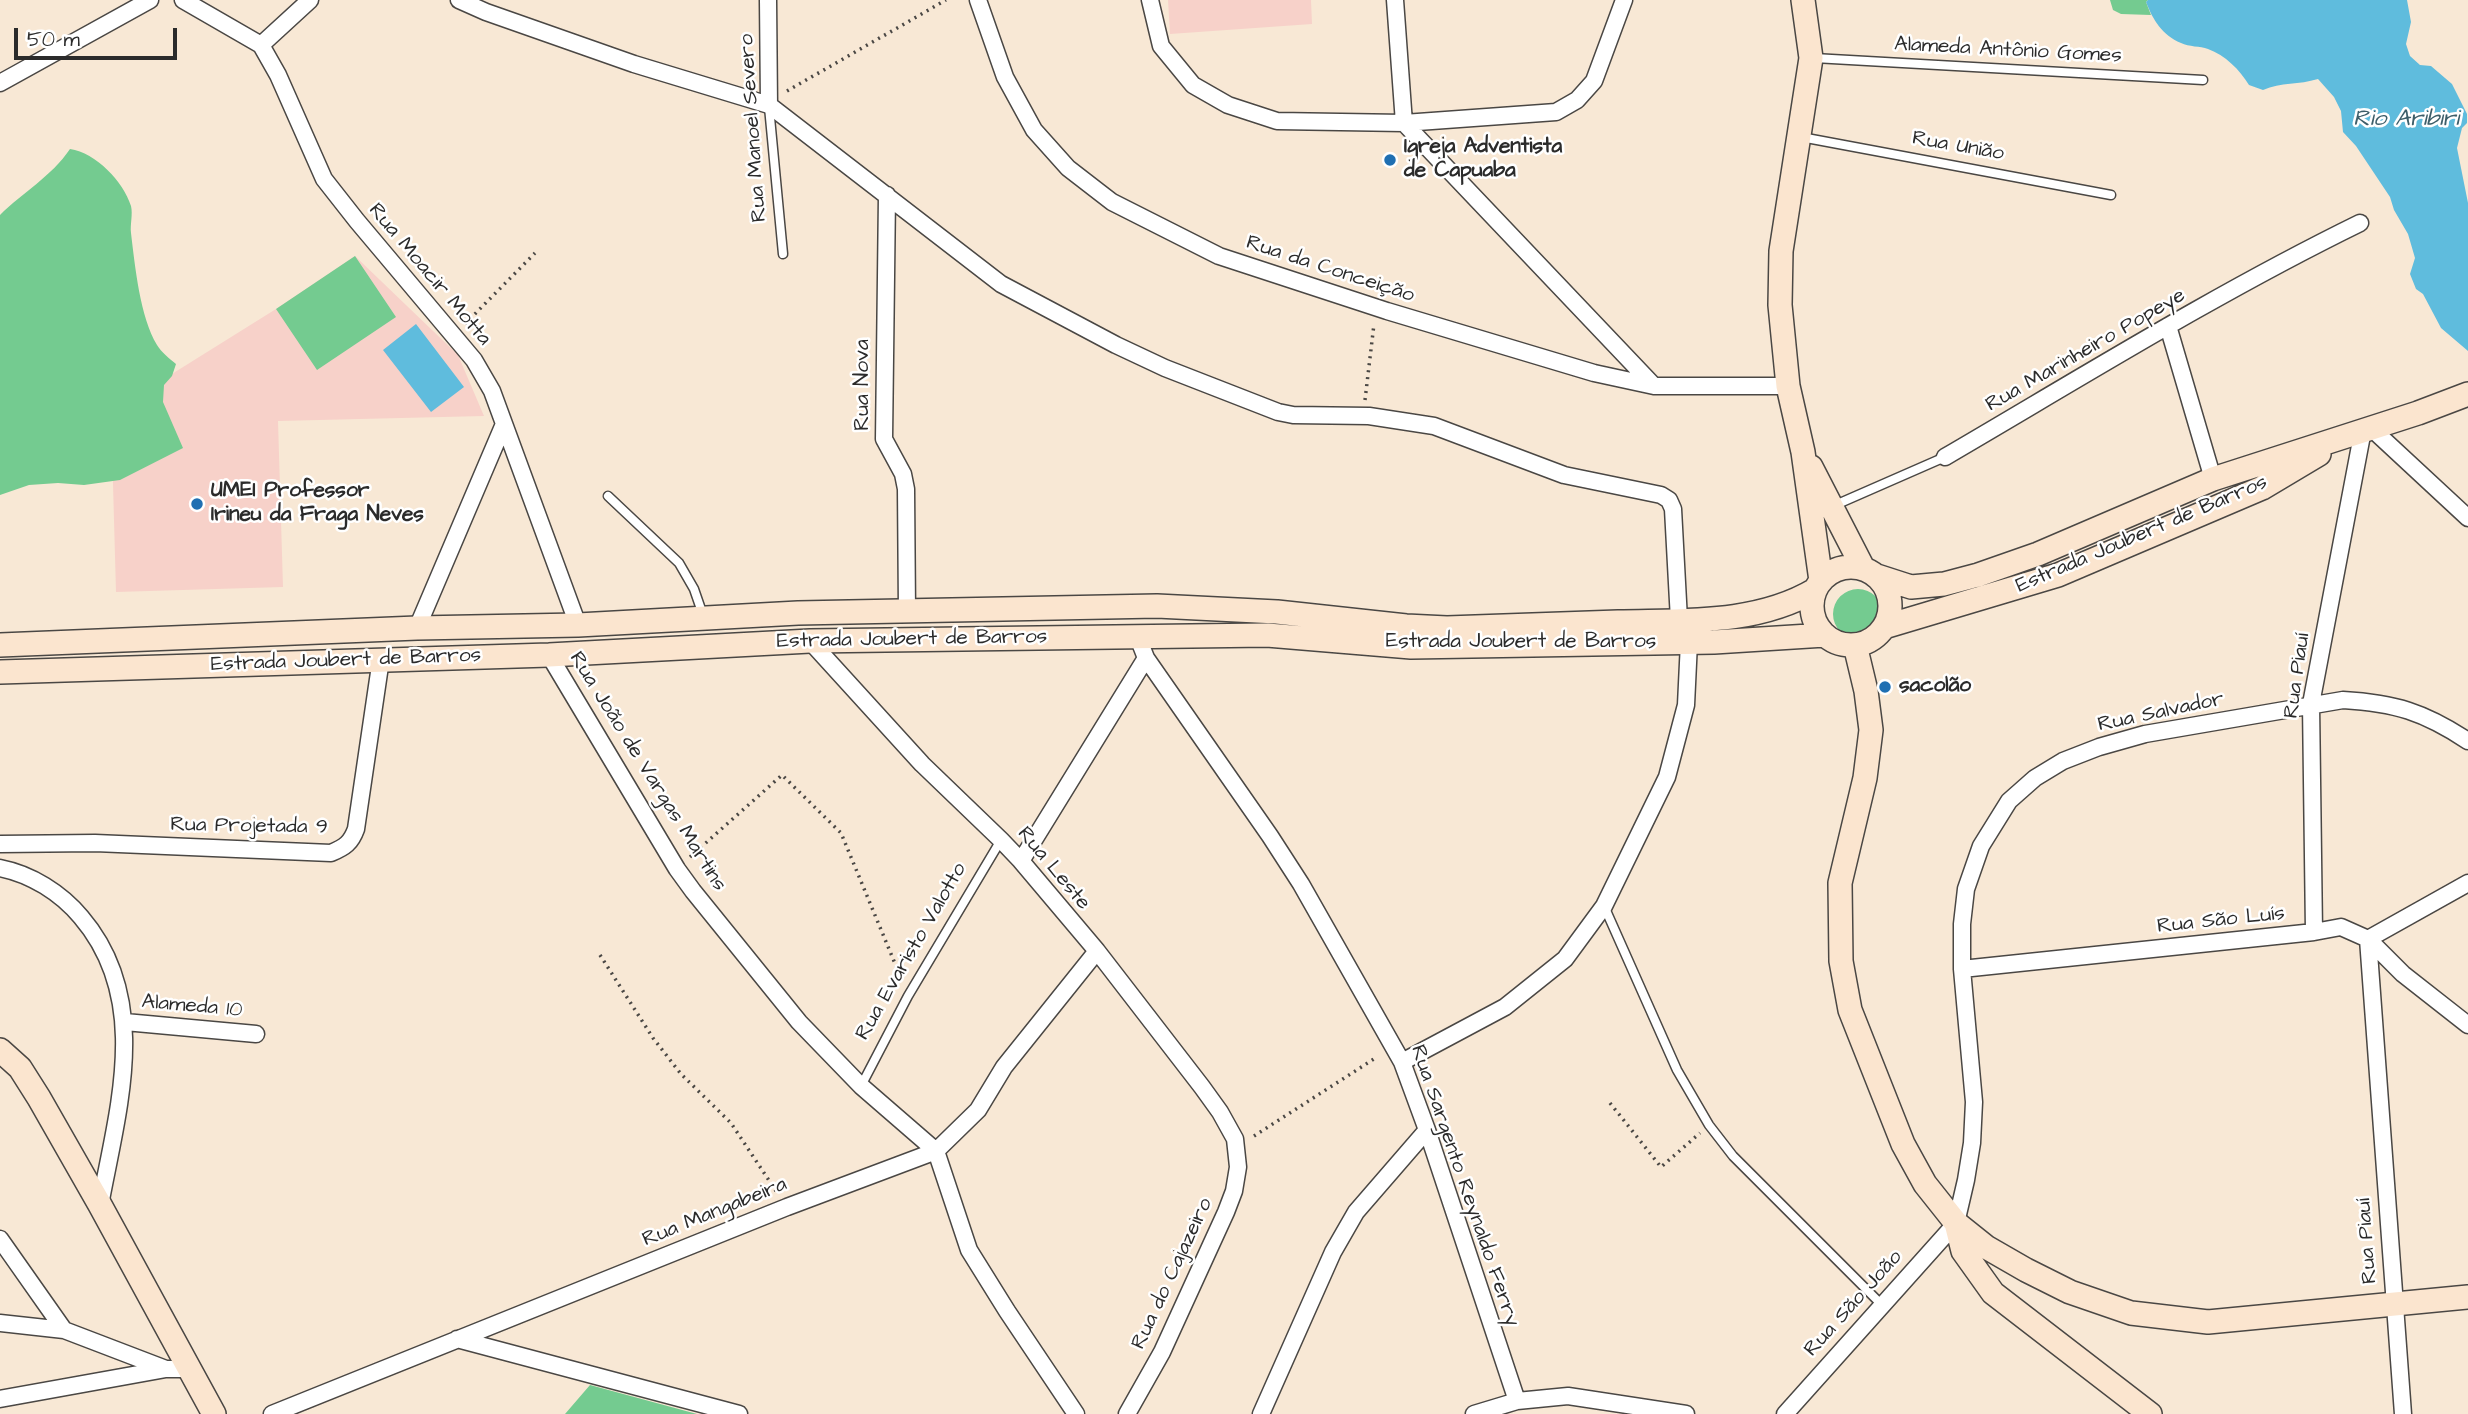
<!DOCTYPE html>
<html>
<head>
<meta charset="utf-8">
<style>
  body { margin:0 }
  #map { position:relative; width:2468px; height:1414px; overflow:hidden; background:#f8e8d5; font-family:"Architects Daughter",sans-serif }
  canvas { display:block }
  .scale { position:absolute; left:14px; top:28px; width:163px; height:32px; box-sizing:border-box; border:4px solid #2b2b2b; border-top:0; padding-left:9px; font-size:21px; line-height:24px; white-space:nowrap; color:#2b2b2b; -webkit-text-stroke:5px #fff; paint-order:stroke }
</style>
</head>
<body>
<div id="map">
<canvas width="2468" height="1414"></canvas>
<div class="scale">50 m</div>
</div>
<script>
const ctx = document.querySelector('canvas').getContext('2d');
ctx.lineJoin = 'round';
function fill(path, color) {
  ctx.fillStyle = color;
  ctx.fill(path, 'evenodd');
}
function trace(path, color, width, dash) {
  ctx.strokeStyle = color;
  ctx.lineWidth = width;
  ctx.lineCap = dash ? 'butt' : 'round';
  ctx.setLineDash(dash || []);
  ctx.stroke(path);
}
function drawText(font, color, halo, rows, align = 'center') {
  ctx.font = font + ' "Architects Daughter",sans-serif';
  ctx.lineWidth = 5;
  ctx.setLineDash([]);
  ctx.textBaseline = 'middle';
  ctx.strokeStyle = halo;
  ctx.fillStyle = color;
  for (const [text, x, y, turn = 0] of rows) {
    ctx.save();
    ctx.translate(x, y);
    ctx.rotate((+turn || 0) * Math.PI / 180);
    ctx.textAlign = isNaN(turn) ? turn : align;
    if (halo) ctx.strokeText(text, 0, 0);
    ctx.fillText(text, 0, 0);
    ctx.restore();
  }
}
fill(new Path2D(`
  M 1168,0 L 1311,0 L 1312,24 L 1170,34 Z
  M 355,256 L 458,355 L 484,416 L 278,421 L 283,587 L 116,592 L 111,412 L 276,309 Z`), '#f7d1c9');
fill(new Path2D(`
  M 2110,0 L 2148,0 L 2146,2 L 2151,15 L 2121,14 L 2113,10 Z
  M 70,149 C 96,153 123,181 131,206 C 133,214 130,225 131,233 C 135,266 140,317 157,345 C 161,352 170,359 176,364 L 172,376 L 164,385 L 163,402 L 183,448 L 120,480 L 84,485 L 58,483 L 29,485 L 0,495 L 0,215 C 23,192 51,177 70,149 Z
  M 355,256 L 396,317 L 317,370 L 276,309 Z
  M1833 614a25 25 0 1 1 50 0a25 25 0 1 1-50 0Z
  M 590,1385 L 697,1414 L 565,1414 Z`), '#74cb90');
fill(new Path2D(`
  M 2148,0 L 2407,0 L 2411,22 L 2406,44 L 2410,56 L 2420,65 L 2431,66 L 2452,84 L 2467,114 L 2467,123 L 2462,128 L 2457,148 L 2468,203 L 2468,351 L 2441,328 L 2423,294 L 2416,289 L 2410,274 L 2415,258 L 2408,234 L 2394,210 L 2390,197 L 2356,146 L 2343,132 L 2341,111 L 2334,97 L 2318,79 C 2299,85 2281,82 2263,90 L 2249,85 C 2240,70 2225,55 2208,49 C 2200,46 2189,47 2181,43 C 2162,35 2153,20 2146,2 Z
  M 416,324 L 464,387 L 431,412 L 383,350 Z`), '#5fbcdd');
const lane = new Path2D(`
  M 1814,58 L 2203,80
  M 769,107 L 783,254
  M 1801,137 L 2111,195
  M 608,496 L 679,563 L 694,589 L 703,615
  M 1833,506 L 1945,457
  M 1604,906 L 1677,1070 L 1709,1125 L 1733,1156 L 1881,1304
  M 861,1086 L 908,996 L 1001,840`);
const street = new Path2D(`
  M 183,0 L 261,45 L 278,75 L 324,179 L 357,221 L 474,360 L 492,391 L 578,625
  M 459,0 L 486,12 L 634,64 L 769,105 L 1001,284 L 1116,345 L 1165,368 L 1278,412 L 1293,415 L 1369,416 L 1434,426 L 1564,475 L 1661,495 L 1669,500 L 1673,509 L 1679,620
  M 768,0 L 769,105
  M 978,0 L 1005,77 L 1034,130 L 1068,168 L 1112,202 L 1219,256 L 1387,311 L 1594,373 L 1654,386 L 1788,386
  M 1150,0 L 1161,46 L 1193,85 L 1228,105 L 1277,121 L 1404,123 L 1556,112 L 1577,100 L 1594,81 L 1624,0
  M 1395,0 L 1404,123 L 1654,386
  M 261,45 L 310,0
  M 0,83 L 150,0
  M 887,195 L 884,439 L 903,474 L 906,489 L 907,612
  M 2168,326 L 2213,479
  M 2370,427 L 2468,518
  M 1945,457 C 2082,377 2217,293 2360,223
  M 417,628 L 504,424
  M 1137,635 L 1146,658 L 1270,836 L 1301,884 L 1402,1062 L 1427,1130 L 1517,1401
  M 810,641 L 922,764 L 1001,840 L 1021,861 L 1097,951 L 1202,1087 L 1220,1112 L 1235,1139 L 1238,1167 L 1234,1191 L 1226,1212 L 1162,1352 L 1127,1414
  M 549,655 L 677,869 L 693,891 L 799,1022 L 861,1086 L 936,1151 L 969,1250 L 1007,1311 L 1076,1414
  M 0,844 L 95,843 L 331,853 C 345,847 351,843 356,829 L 381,659
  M 1021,861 L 1146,658
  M 0,868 C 31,874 61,893 81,917 C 152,1000 118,1108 100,1205
  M 2314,932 L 2311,704 L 2363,430
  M 2368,939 L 2403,1414
  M 2368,939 L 2403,974 L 2468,1025
  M 1962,969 L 2314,932 L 2341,927 L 2368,939 L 2468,883
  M 125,1022 L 256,1034
  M 1402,1062 L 1505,1007 L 1565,959 L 1604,906 L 1667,777 L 1686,705 L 1689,642
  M 0,1239 L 64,1330
  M 0,1323 L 64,1330 L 166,1369 L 190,1369
  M 457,1339 L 739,1414
  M 0,1399 L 166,1369
  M 272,1414 L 787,1207 L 936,1151 L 978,1110 L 1004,1067 L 1097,951
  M 1261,1414 L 1333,1252 L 1356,1212 L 1427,1130
  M 1474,1414 L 1517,1401 L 1568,1396 L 1686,1414
  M 1785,1414 L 1956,1223 L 1966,1180 L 1972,1143 L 1974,1102 L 1962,969 L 1962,924 L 1966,889 L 1981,846 L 2009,801 L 2035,778 L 2063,761 L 2099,747 L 2145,734 L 2343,700 C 2395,703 2424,712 2468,741`);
const secondary = new Path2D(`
  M 1803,0 L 1811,58 L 1781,251 L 1780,305 L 1788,386 L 1803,452 L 1821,581
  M 1811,467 L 1863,568
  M1812 606a39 39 0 1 1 78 0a39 39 0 1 1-78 0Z
  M 1877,576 L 1911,587 L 1944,584 L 1978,575 L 2038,554 L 2213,479 L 2418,413 L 2468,394
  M 1884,627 L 2058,575 L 2262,488 L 2319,454
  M 0,645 L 417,628 L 578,625 L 798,613 L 1157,606 L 1277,612 L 1406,626 L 1447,628 C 1504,626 1561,624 1618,622 C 1684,620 1756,625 1815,590
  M 1855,645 L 1866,691 L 1871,730 L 1865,778 L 1840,883 L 1841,961 L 1850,1010 L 1903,1144 L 1925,1184 L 1956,1223 L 1986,1247 L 2026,1270 L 2070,1292 L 2131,1313 L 2208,1322 L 2468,1297
  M 0,672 L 549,655 L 810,641 L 1267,635 L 1411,647 L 1714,642 L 1825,635
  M 0,1050 L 20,1068 L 39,1098 L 100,1205 L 214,1414
  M 1956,1223 L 1963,1251 L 1993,1293 L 2150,1414`);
trace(lane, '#4a4744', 11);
trace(street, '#4a4744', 19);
trace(secondary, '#4a4744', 26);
trace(new Path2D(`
  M 787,91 L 946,0
  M 465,324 L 535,253
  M 1365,400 L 1374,324
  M 690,857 L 782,775 L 841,833 L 901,978
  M 600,955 L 653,1038 L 681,1074 L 731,1123 L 776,1191
  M 1610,1103 L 1661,1167 L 1700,1133
  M 1254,1136 L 1377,1057`), '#4a4744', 3.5, [2, 5]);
trace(lane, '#fff', 8);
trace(street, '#fff', 16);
trace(secondary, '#fbe5cf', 23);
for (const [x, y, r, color] of [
  [1390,160,7,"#1f6fb2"],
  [197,504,7,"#1f6fb2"],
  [1885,687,7,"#1f6fb2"]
]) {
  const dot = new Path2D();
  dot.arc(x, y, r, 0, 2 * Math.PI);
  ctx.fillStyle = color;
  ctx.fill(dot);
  trace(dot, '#fff', 2.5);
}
drawText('21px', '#2b2b2b', '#fff', [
  ["Alameda Antônio Gomes",2008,51,3],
  ["Rua Manoel Severo",754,128,-94],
  ["Rua União",1958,147,10],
  ["Rua da Conceição",1330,270,18],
  ["Rua Moacir Motta",429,275,50],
  ["Rua Marinheiro Popeye",2086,351,-30],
  ["Rua Nova",864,385,-90],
  ["Estrada Joubert de Barros",2142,535,-23],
  ["Estrada Joubert de Barros",912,640,-1],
  ["Estrada Joubert de Barros",1521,643],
  ["Estrada Joubert de Barros",346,661,-2],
  ["Rua Piauí",2298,676,-82],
  ["Rua Salvador",2161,713,-12],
  ["Rua João de Vargas Martins",647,772,58],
  ["Rua Projetada 9",249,827,1],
  ["Rua Leste",1053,869,50],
  ["Rua São Luís",2221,921,-6],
  ["Rua Evaristo Valotto",912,952,-60],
  ["Alameda 10",192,1007,5],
  ["Rua Sargento Reynaldo Ferry",1464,1186,71],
  ["Rua Mangabeira",715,1213,-22],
  ["Rua Piauí",2368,1241,-94],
  ["Rua do Cajazeiro",1173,1274,-65],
  ["Rua São João",1854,1304,-48]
]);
drawText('bold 21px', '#2b2b2b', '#fff', [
  ["Igreja Adventista",1404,148],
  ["de Capuaba",1404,172],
  ["UMEI Professor",211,492],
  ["Irineu da Fraga Neves",211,516],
  ["sacolão",1899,687]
], 'left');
drawText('italic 23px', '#3d5e69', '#fff', [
  ["Rio Aribiri",2406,120]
]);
</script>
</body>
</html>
